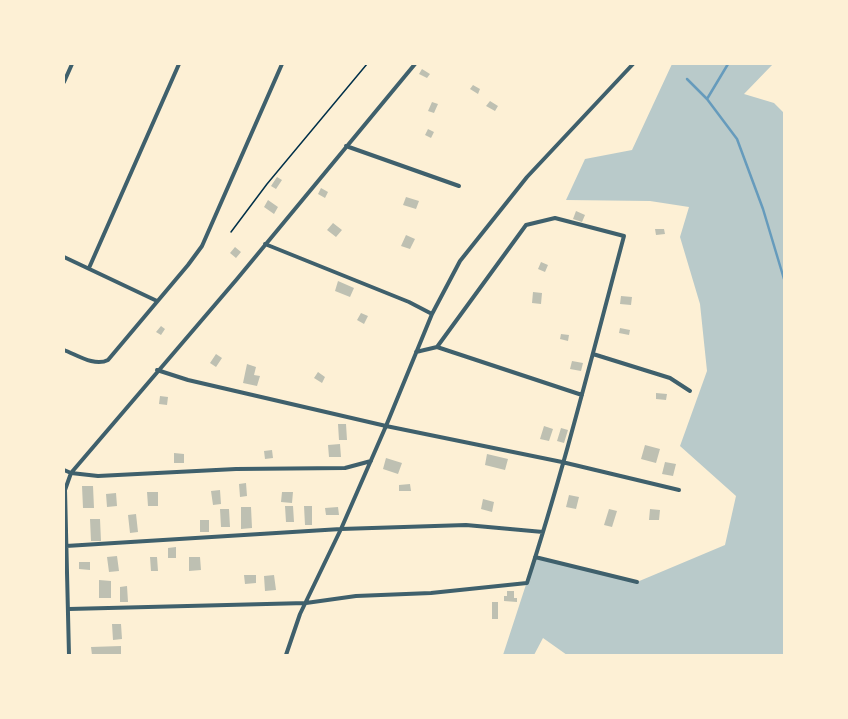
<!DOCTYPE html>
<html>
<head>
<meta charset="utf-8">
<style>
  body { margin:0 }
  #map { position:relative; width:848px; height:719px; overflow:hidden; background:#fdf0d5; font-family:"PT Sans Narrow",sans-serif }
  canvas { display:block }
  .frame { position:absolute; inset:0; border:65px solid #fdf0d5; pointer-events:none }
</style>
</head>
<body>
<div id="map">
<canvas width="848" height="719"></canvas>
<div class="frame"></div>
</div>
<script>
const ctx = document.querySelector('canvas').getContext('2d');
ctx.lineJoin = 'round';
function fill(path, color) {
  ctx.fillStyle = color;
  ctx.fill(path, 'evenodd');
}
function trace(path, color, width, dash) {
  ctx.strokeStyle = color;
  ctx.lineWidth = width;
  ctx.lineCap = dash ? 'butt' : 'round';
  ctx.setLineDash(dash || []);
  ctx.stroke(path);
}
fill(new Path2D(`
  M 672,64 L 773,64 L 744,94 L 774,103 L 784,113 L 784,655 L 567,655 L 543,638 L 534,655 L 503,655 L 535,557 L 637,582 L 725,545 L 736,496 L 680,446 L 707,371 L 700,304 L 680,237 L 689,207 L 650,201 L 566,200 L 585,159 L 632,150 Z`), '#b9caca');
trace(new Path2D(`
  M 687,79 L 707,99 L 737,139 L 763,209 L 784,279
  M 707,99 L 728,64`), '#669bbc', 2.5);
fill(new Path2D(`
  M 422,69 L 430,74 L 427,78 L 419,74 Z
  M 473,85 L 480,89 L 478,94 L 470,89 Z
  M 490,101 L 498,106 L 495,111 L 486,106 Z
  M 432,102 L 438,104 L 434,113 L 428,111 Z
  M 428,129 L 434,132 L 431,138 L 425,135 Z
  M 277,177 L 282,180 L 276,189 L 271,186 Z
  M 321,188 L 328,192 L 325,198 L 318,194 Z
  M 406,197 L 419,201 L 416,209 L 403,205 Z
  M 268,200 L 278,207 L 274,214 L 264,207 Z
  M 576,211 L 585,215 L 582,222 L 573,219 Z
  M 333,223 L 342,230 L 336,237 L 327,230 Z
  M 655,229 L 664,229 L 665,234 L 656,235 Z
  M 406,235 L 415,239 L 410,249 L 401,246 Z
  M 235,247 L 241,252 L 236,258 L 230,253 Z
  M 541,262 L 548,265 L 545,272 L 538,269 Z
  M 338,281 L 354,288 L 350,297 L 335,291 Z
  M 533,292 L 542,293 L 541,304 L 532,303 Z
  M 621,296 L 632,297 L 631,305 L 620,304 Z
  M 361,313 L 368,316 L 364,324 L 357,320 Z
  M 161,326 L 165,329 L 161,335 L 156,332 Z
  M 620,328 L 630,330 L 629,335 L 619,333 Z
  M 561,334 L 569,335 L 568,341 L 560,339 Z
  M 216,354 L 222,358 L 216,367 L 210,363 Z
  M 572,361 L 583,363 L 581,371 L 570,369 Z
  M 247,364 L 256,367 L 254,375 L 260,376 L 257,386 L 243,383 Z
  M 318,372 L 325,377 L 322,383 L 314,378 Z
  M 656,393 L 667,394 L 666,400 L 656,399 Z
  M 160,396 L 168,397 L 167,405 L 159,404 Z
  M 338,424 L 346,424 L 347,440 L 339,440 Z
  M 544,426 L 553,429 L 549,441 L 540,439 Z
  M 561,428 L 568,430 L 564,443 L 557,441 Z
  M 340,444 L 341,457 L 329,457 L 328,445 Z
  M 645,445 L 660,449 L 656,463 L 641,459 Z
  M 272,450 L 273,458 L 265,459 L 264,451 Z
  M 174,453 L 184,454 L 184,463 L 174,463 Z
  M 487,454 L 508,459 L 505,470 L 485,465 Z
  M 386,458 L 402,463 L 398,474 L 383,469 Z
  M 665,462 L 676,464 L 673,476 L 662,474 Z
  M 246,483 L 247,496 L 240,497 L 239,484 Z
  M 410,484 L 411,491 L 399,491 L 399,485 Z
  M 82,486 L 93,486 L 94,508 L 83,508 Z
  M 220,490 L 221,504 L 213,505 L 211,491 Z
  M 147,492 L 158,492 L 158,506 L 148,506 Z
  M 282,492 L 293,492 L 292,503 L 281,502 Z
  M 116,493 L 117,506 L 107,507 L 106,494 Z
  M 569,495 L 579,497 L 576,509 L 566,507 Z
  M 483,499 L 494,502 L 492,512 L 481,509 Z
  M 285,506 L 293,506 L 294,522 L 286,522 Z
  M 304,506 L 312,506 L 312,525 L 305,525 Z
  M 241,507 L 251,507 L 252,528 L 241,529 Z
  M 338,507 L 339,515 L 326,515 L 325,508 Z
  M 220,509 L 229,509 L 230,527 L 221,527 Z
  M 609,509 L 617,511 L 612,527 L 604,525 Z
  M 650,509 L 660,510 L 659,520 L 649,520 Z
  M 136,514 L 138,532 L 130,533 L 128,515 Z
  M 90,519 L 100,519 L 101,541 L 91,541 Z
  M 200,520 L 209,520 L 209,532 L 200,532 Z
  M 176,547 L 176,558 L 168,558 L 168,548 Z
  M 117,556 L 119,571 L 109,572 L 107,557 Z
  M 150,557 L 157,557 L 158,571 L 151,571 Z
  M 189,557 L 200,557 L 201,570 L 189,571 Z
  M 79,562 L 90,562 L 90,570 L 79,569 Z
  M 244,575 L 256,575 L 256,583 L 245,584 Z
  M 274,575 L 276,590 L 265,591 L 264,576 Z
  M 99,580 L 111,581 L 111,598 L 99,598 Z
  M 127,586 L 128,602 L 120,602 L 120,587 Z
  M 507,591 L 514,591 L 514,598 L 517,598 L 517,602 L 504,601 L 504,596 L 507,596 Z
  M 492,602 L 498,602 L 498,619 L 492,619 Z
  M 112,624 L 121,624 L 122,639 L 113,640 Z
  M 121,646 L 121,655 L 92,655 L 91,647 Z`), '#bec0b2');
trace(new Path2D(`
  M 231,232 L 267,184 L 367,64`), '#003049', 1.5);
trace(new Path2D(`
  M 64,82 L 72,64
  M 346,146 L 459,186
  M 265,244 L 409,302 L 432,314
  M 64,257 L 157,301
  M 89,268 L 179,64
  M 437,347 L 582,395
  M 64,350 C 77,355 95,367 108,360 L 188,265 L 202,246 L 282,64
  M 593,354 L 670,378 L 690,391
  M 157,370 L 188,380 L 386,426 L 562,462 L 679,490
  M 64,470 L 71,473 L 98,476 L 236,469 L 345,468 L 371,461
  M 66,546 L 341,529 L 466,525 L 543,532
  M 535,557 L 637,582
  M 69,609 L 306,603 L 356,596 L 431,593 L 527,583 C 564,469 593,352 624,236 L 555,218 L 526,225 L 437,347 L 416,352
  M 69,655 L 65,490 L 71,473 L 237,279 L 415,64
  M 286,655 L 300,614 L 341,529 L 386,426 L 432,314 L 460,261 L 527,177 L 633,64`), '#3f606c', 4);
</script>
</body>
</html>
